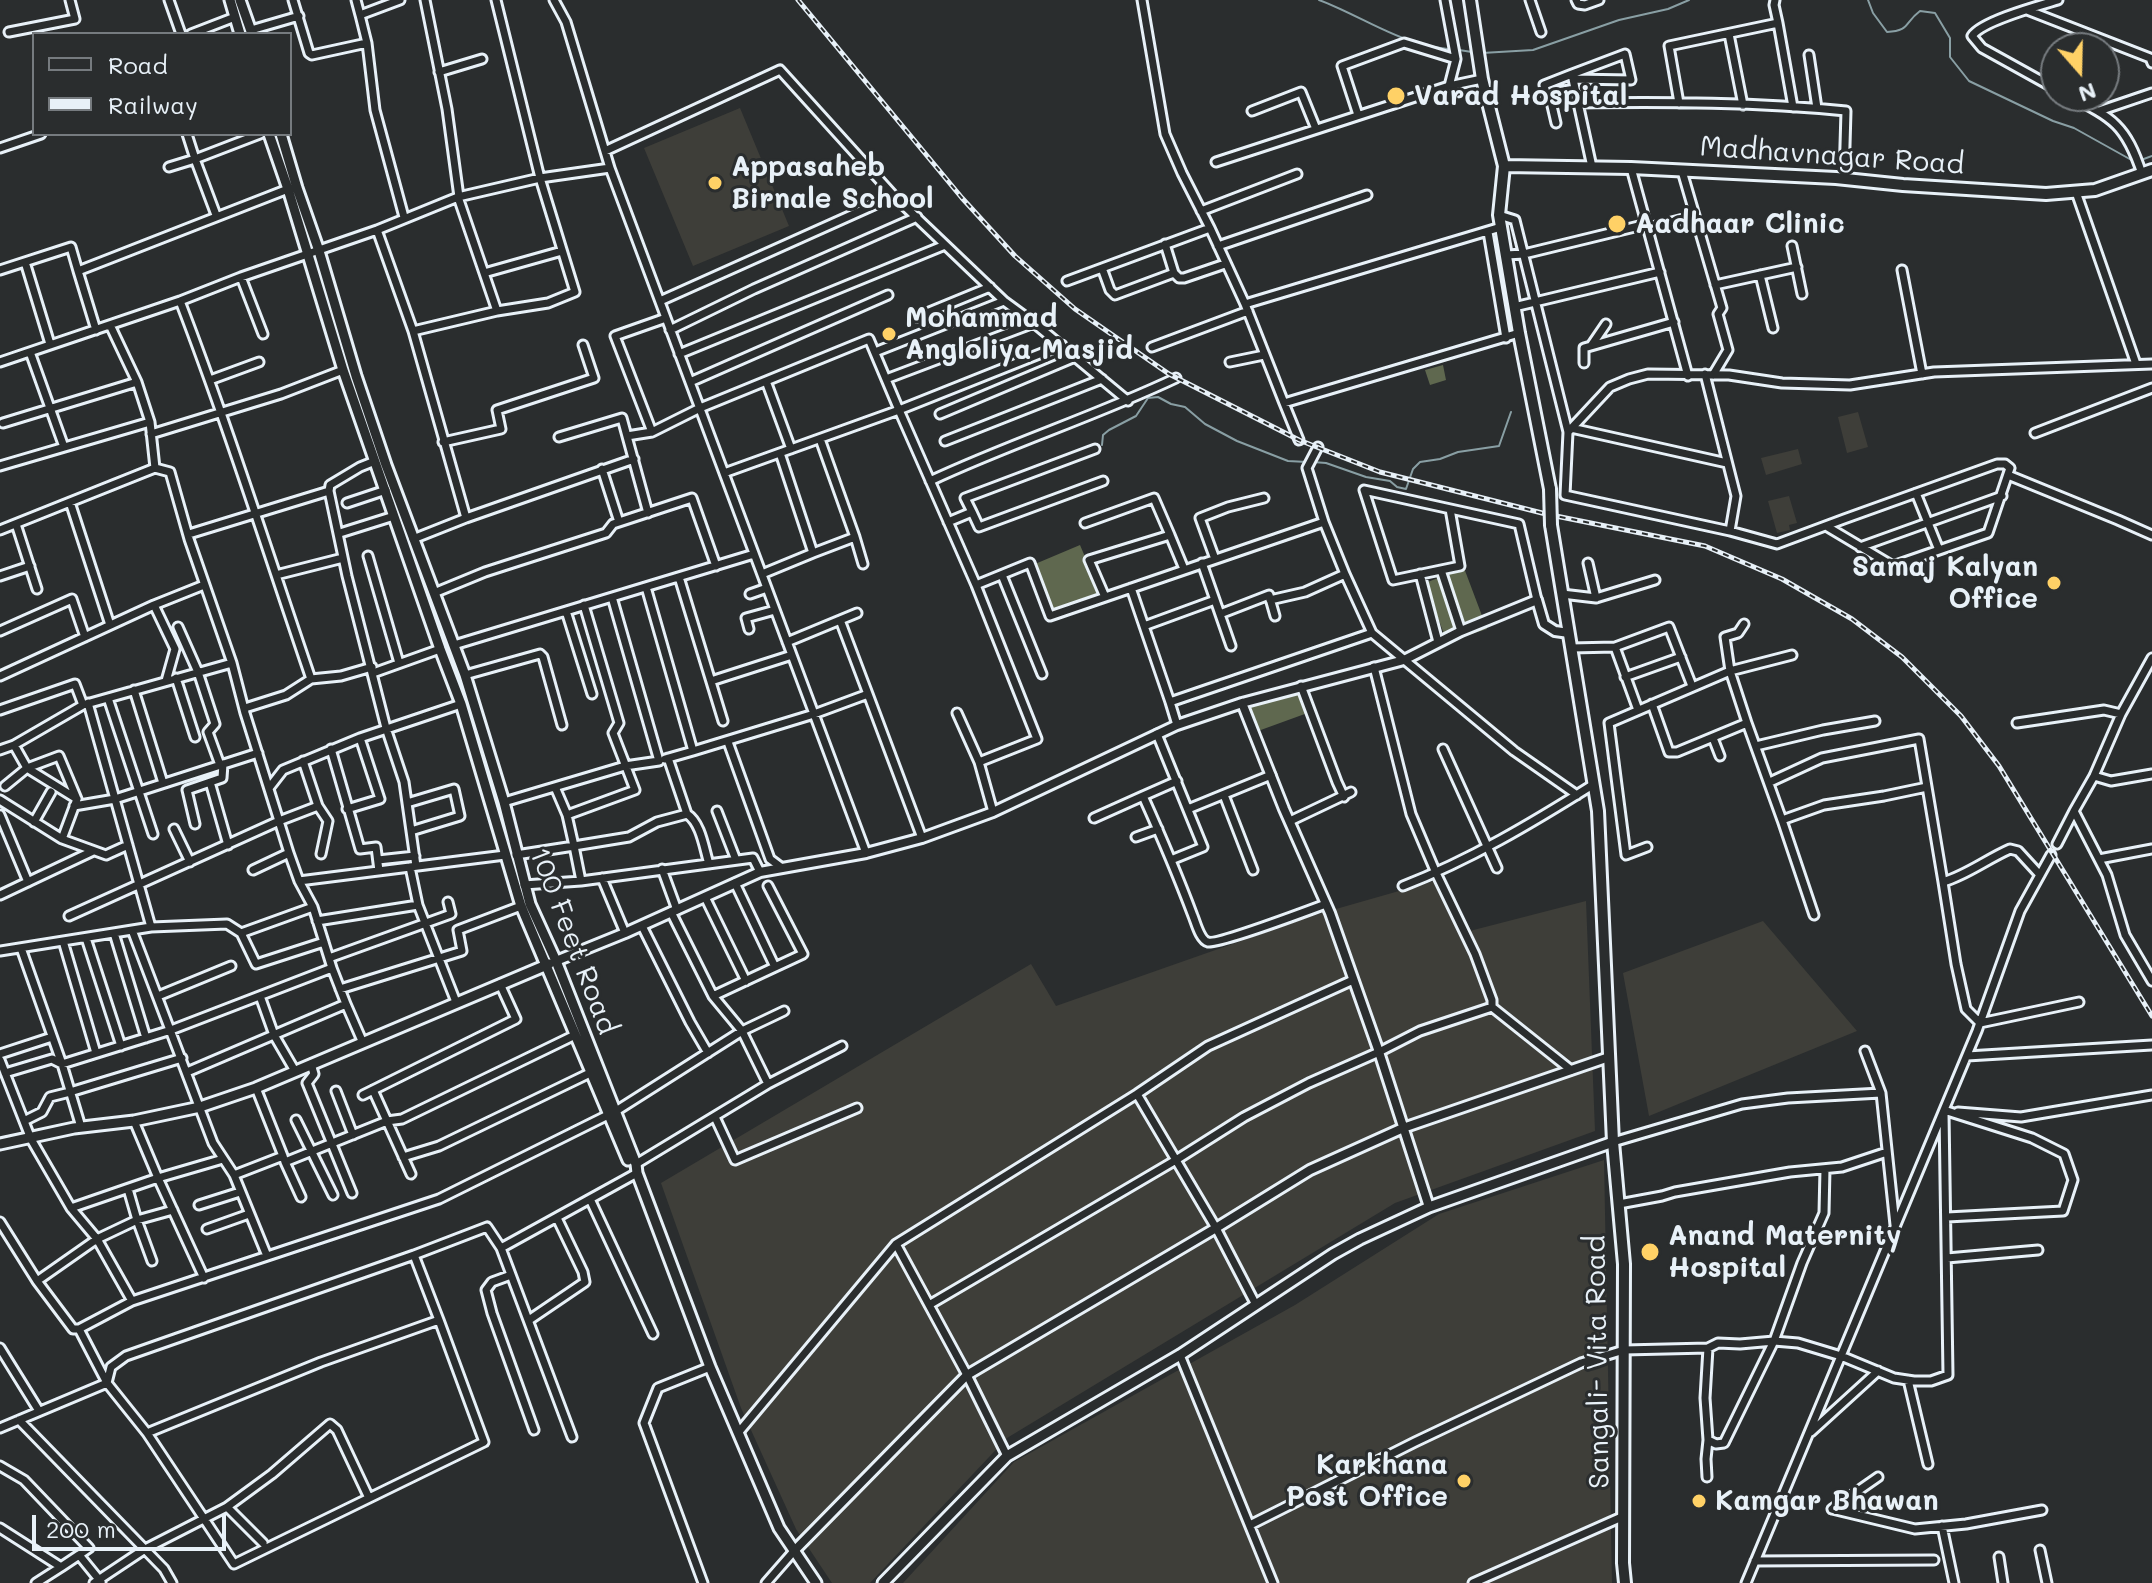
<!DOCTYPE html>
<html>
<head>
<meta charset="utf-8">
<style>
  body { margin:0 }
  #map { position:relative; width:2152px; height:1583px; overflow:hidden; background:#2a2d2e; font-family:Mali,sans-serif }
  canvas { display:block }
  .legend { position:absolute; left:32px; top:32px; width:260px; height:104px; box-sizing:border-box; background:#2a2d2e; border:2px solid #767b7f; margin:0; padding:10px 14px; list-style:none; font-size:24px; color:#e8f1f8 }
  .legend li { display:flex; align-items:center; gap:16px; height:40px }
  .legend b { width:40px; border:2px solid #767b7f }
  .north { position:absolute; left:2040px; top:32px; width:80px; height:80px; box-sizing:border-box; background:#2a2d2e; border:2px solid #767b7f; border-radius:50%; rotate:160deg; font-size:22px; font-weight:700; line-height:32px; text-align:center; color:#e8f1f8 }
  .north::after { content:''; display:block; margin:auto; width:28px; height:36px; background:#ffd166; clip-path:polygon(50% 0,100% 100%,50% 72%,0 100%) }
  .scale { position:absolute; left:32px; top:1515px; width:194px; height:36px; box-sizing:border-box; border:4px solid #e8f1f8; border-top:0; padding-left:10px; font-size:24px; line-height:28px; white-space:nowrap; color:#e8f1f8; -webkit-text-stroke:6px #2a2d2e; paint-order:stroke }
</style>
</head>
<body>
<div id="map">
<canvas width="2152" height="1583"></canvas>
<ul class="legend">
<li><b style="height:10px;background:#2a2d2e"></b>Road</li>
<li><b style="height:10px;background:#e8f1f8"></b>Railway</li>
</ul>
<div class="north">N</div>
<div class="scale">200 m</div>
</div>
<script>
const ctx = document.querySelector('canvas').getContext('2d');
ctx.lineJoin = 'round';
function fill(path, color) {
  ctx.fillStyle = color;
  ctx.fill(path, 'evenodd');
}
function trace(path, color, width, dash) {
  ctx.strokeStyle = color;
  ctx.lineWidth = width;
  ctx.lineCap = dash ? 'butt' : 'round';
  ctx.setLineDash(dash || []);
  ctx.stroke(path);
}
function drawText(font, color, halo, rows, align = 'center') {
  ctx.font = font + ' Mali,sans-serif';
  ctx.lineWidth = 6;
  ctx.setLineDash([]);
  ctx.textBaseline = 'middle';
  ctx.strokeStyle = halo;
  ctx.fillStyle = color;
  for (const [text, x, y, turn = 0] of rows) {
    ctx.save();
    ctx.translate(x, y);
    ctx.rotate((+turn || 0) * Math.PI / 180);
    ctx.textAlign = isNaN(turn) ? turn : align;
    if (halo) ctx.strokeText(text, 0, 0);
    ctx.fillText(text, 0, 0);
    ctx.restore();
  }
}
fill(new Path2D(`
  M 740,108 L 789,226 L 693,266 L 644,148 Z
  M 1858,412 L 1868,447 L 1847,453 L 1838,417 Z
  M 1798,449 L 1802,464 L 1766,475 L 1761,458 Z
  M 1789,496 L 1797,523 L 1789,525 L 1790,530 L 1777,533 L 1768,501 Z
  M 1434,881 L 1462,933 L 1586,901 L 1595,1131 L 1395,1203 L 1007,1438 L 870,1583 L 832,1583 L 796,1529 L 741,1408 L 661,1183 L 1031,964 L 1056,1006 L 1315,915 Z
  M 1763,921 L 1857,1031 L 1649,1116 L 1623,973 Z
  M 1604,1160 L 1612,1583 L 903,1583 L 1014,1462 L 1295,1305 L 1439,1214 Z`), '#3e3e39');
fill(new Path2D(`
  M 1443,365 L 1446,380 L 1430,385 L 1425,370 Z
  M 1080,545 L 1102,597 L 1053,613 L 1035,564 Z
  M 1464,568 L 1487,629 L 1447,642 L 1425,583 Z
  M 1303,687 L 1313,711 L 1258,731 L 1249,706 Z`), '#5f684f');
trace(new Path2D(`
  M 1319,0 C 1354,13 1385,34 1420,44 C 1431,47 1442,48 1452,50
  M 1868,0 L 1873,13 L 1887,32 C 1910,31 1904,23 1920,11 L 1935,13 L 1950,38 L 1950,57 L 1969,81 L 2053,121 L 2074,128 L 2135,162
  M 1459,50 L 1472,52
  M 1482,53 L 1533,50 L 1619,20 L 1668,9 L 1689,0
  M 2141,160 L 2152,156
  M 1102,445 L 1103,435 L 1109,430 L 1136,416 L 1148,398 L 1158,397 L 1171,404 L 1185,407 L 1205,424 L 1237,441 L 1288,461 L 1307,462
  M 1313,462 L 1326,463 L 1366,477 L 1390,481 L 1397,487 L 1406,489 L 1413,469 L 1420,462 L 1440,459 L 1458,452 L 1499,446 L 1511,412`), '#899fa4', 2);
const minor = new Path2D(`
  M 169,0 L 181,34
  M 293,0 L 309,53 L 312,55 L 367,43
  M 356,0 L 360,15
  M 400,0 L 360,15 L 367,43 L 375,110 L 404,217
  M 425,0 L 447,109 L 459,197
  M 496,0 L 540,178 L 575,292 L 548,303 L 497,311
  M 1142,0 L 1165,134 L 1182,173 L 1210,228
  M 1445,0 L 1456,59 L 1449,86
  M 1530,0 L 1541,32
  M 1576,0 L 1578,4 L 1585,5 L 1599,0
  M 1775,0 L 1774,5 L 1778,23
  M 2027,10 L 2150,58 L 2152,63
  M 251,30 L 299,16
  M 9,32 L 75,19 L 70,0
  M 191,34 L 235,17
  M 1729,34 L 1743,105
  M 1809,55 L 1817,108
  M 439,72 L 482,59
  M 1572,74 L 1544,85 L 1546,94 L 1575,89
  M 1573,79 L 1631,80 L 1625,54 L 1572,74 L 1578,103
  M 2056,89 L 1982,48 L 1972,36 C 1982,21 2038,6 2058,0
  M 1549,93 L 1556,123
  M 2069,96 C 2113,118 2126,125 2142,174
  M 1679,103 L 1669,46 L 1778,23 L 1793,107
  M 1252,111 L 1301,92 L 1316,129
  M 2099,111 L 2152,93
  M 1358,115 L 1342,66 L 1404,43 L 1456,59
  M 0,148 L 41,134
  M 605,151 L 780,70 L 894,196 L 1004,301 L 1034,323 L 1128,401
  M 1216,162 L 1449,86 L 1482,79
  M 169,167 L 195,159 L 187,134
  M 1592,167 L 1578,103 C 1667,102 1757,102 1846,111 L 1844,179
  M 610,168 L 866,853
  M 1631,168 L 1688,376
  M 1682,171 L 1722,308 L 1718,314 L 1728,350 L 1713,375
  M 2076,192 L 2136,364
  M 1201,211 L 1297,174
  M 216,215 L 195,159 L 260,134
  M 1499,215 L 1515,220 L 1568,432 L 1565,495 L 1730,531 L 1777,544 L 1844,519 L 1997,464 L 2005,464 L 2010,468 L 1988,533 L 1893,566 L 1826,526
  M 1648,228 L 1695,216
  M 377,230 L 413,331 L 497,311 L 458,197
  M 1488,232 L 1506,338
  M 1165,244 L 1174,273
  M 1218,246 L 1367,195
  M 1792,246 L 1802,294
  M 1506,255 L 1524,254 L 1647,224
  M 25,262 L 50,344
  M 1102,268 L 1110,290 L 1115,295 L 1174,273 L 1179,278 L 1184,278 L 1225,264
  M 0,270 L 71,247 L 78,271 L 288,189
  M 1902,270 L 1922,374
  M 78,271 L 96,330
  M 484,273 L 562,251
  M 1760,275 L 1773,328
  M 241,277 L 263,334
  M 1067,281 L 1210,228 L 1245,304 L 1284,403 L 1519,333
  M 1715,285 L 1797,267
  M 180,301 C 228,426 268,553 311,679 L 286,695 L 245,708
  M 660,301 L 894,196
  M 1245,304 L 1501,227
  M 1514,307 L 1660,272
  M 917,317 L 990,287
  M 1606,324 L 1591,346 L 1674,322
  M 670,330 L 754,289 L 917,217
  M 413,331 L 466,518
  M 1152,347 L 1248,311
  M 30,352 L 64,447
  M 875,352 L 1004,301
  M 679,354 L 945,245
  M 0,362 L 180,301 L 241,277 L 377,230 L 458,197 L 540,178 L 610,168 L 566,22 L 554,0
  M 1230,362 L 1264,355
  M 1584,363 L 1584,348 L 1591,346
  M 1705,374 L 1736,496 L 1730,531
  M 886,379 L 1034,323
  M 210,380 L 259,362
  M 766,381 L 791,449
  M 690,382 L 888,295
  M 1284,403 L 1299,440
  M 940,414 L 1075,357
  M 3,423 L 137,382
  M 1571,428 L 1727,463
  M 652,432 L 700,408 L 869,339 L 899,410 L 724,473
  M 1568,432 L 1610,387 L 1629,379 L 1648,374 L 1729,375 L 1782,383 L 1850,385 L 1934,372 L 2152,364
  M 2035,433 L 2152,388
  M 151,434 L 281,394 L 343,370
  M 627,436 L 652,432 L 615,336 L 666,318
  M 559,437 L 622,418 L 648,513
  M 945,441 L 1102,379
  M 443,442 L 501,429 L 497,410 L 594,378 L 583,345
  M 780,453 L 813,553 L 855,537 L 820,439
  M 375,461 L 360,467 L 330,485 L 329,491 L 347,576 L 386,728 L 404,782 L 416,866
  M 0,466 L 150,422 L 137,382 L 110,325
  M 602,469 L 619,522
  M 2008,475 L 2118,520 L 2152,535
  M 930,481 C 1011,443 1096,416 1176,378
  M 1916,493 L 1939,550
  M 70,502 L 110,625
  M 347,503 L 386,490
  M 1450,509 L 1460,566 L 1393,580 L 1364,490 L 1519,524 L 1537,600
  M 972,512 L 965,498 L 1095,449
  M 948,522 L 972,512 L 979,527 L 1103,481
  M 1324,522 L 1345,574 L 1372,633 L 1514,751 L 1577,795
  M 1085,523 L 1154,498 L 1170,535 L 1089,560 L 1105,597
  M 16,524 L 37,589
  M 0,530 L 155,468 L 150,422
  M 340,533 L 394,516
  M 189,534 L 329,491
  M 1170,535 L 1184,569
  M 855,537 L 863,564
  M 413,539 L 466,518 L 634,459
  M 1860,547 L 2002,496
  M 368,556 L 399,663
  M 1215,559 L 1200,518 L 1228,507 L 1264,498
  M 1441,570 L 1461,631
  M 762,574 L 813,553
  M 1420,574 L 1438,642
  M 276,575 L 343,558
  M 1002,575 L 1042,674
  M 0,576 L 30,566
  M 679,577 L 723,721
  M 976,585 L 1030,563 L 1050,616 L 1324,522 L 1307,468 L 1318,447
  M 646,587 L 693,751 L 814,714 L 868,694 L 840,620
  M 1131,588 L 1170,702
  M 434,593 L 485,572 L 606,533 L 613,524 L 692,498 L 716,566
  M 750,594 L 767,588
  M 1562,594 L 1596,598 L 1588,563
  M 1596,598 L 1655,580
  M 1215,600 L 1231,646
  M 1270,600 L 1305,592 L 1345,574
  M 154,605 L 175,649 L 166,681
  M 566,611 L 592,694
  M 1220,614 L 1269,595 L 1275,616
  M 1144,626 L 1215,600 L 1202,563
  M 178,627 L 198,672 L 215,724 L 208,732 L 220,765
  M 749,629 L 746,618 L 775,610
  M 0,631 L 72,599 L 85,637
  M 787,642 L 857,613
  M 454,645 L 754,554
  M 1615,647 L 1638,710
  M 1571,648 L 1615,647 L 1669,627 L 1692,686
  M 2152,658 L 2121,714 L 2094,776 L 2074,811 L 2107,875 L 2125,935 L 2152,981
  M 1374,667 L 1411,814 L 1436,873 L 1475,954 L 1492,1000 L 1492,1007 L 1571,1070
  M 373,673 L 440,649
  M 465,675 L 540,654 L 543,657 L 562,725
  M 0,676 L 154,605 L 204,585
  M 1625,677 L 1681,657
  M 176,678 L 195,737
  M 311,679 L 341,676 L 372,667
  M 711,681 L 792,655
  M 1301,686 L 1337,782 L 1344,797
  M 134,690 L 163,783
  M 868,694 L 922,838
  M 108,698 L 153,834
  M 88,703 L 151,927
  M 1652,704 L 1669,752 L 1677,752 L 1747,723 L 1730,671 L 1792,655
  M 0,710 L 75,684 L 83,705 L 232,663
  M 957,713 L 979,762 L 993,812
  M 1747,723 L 1782,820 L 1824,805 L 1884,796 L 1927,787
  M 2017,723 L 2104,710 L 2121,714
  M 1177,725 L 1170,702 L 1372,633
  M 1157,734 L 1203,847 L 1171,860
  M 1713,738 L 1720,756
  M 728,742 L 770,859 L 782,868
  M 14,745 L 27,768 L 77,799
  M 1756,746 L 1823,730 L 1875,721
  M 331,749 L 360,849 L 376,847 L 379,871
  M 1443,749 L 1497,868
  M 0,750 L 14,745 L 83,705
  M 668,758 L 687,814 C 701,823 704,848 709,864
  M 665,759 L 693,751
  M 979,762 L 1037,739 L 976,585 L 899,410 L 1062,345
  M 2094,776 L 2111,781 L 2152,774
  M 1177,781 L 1143,796 C 1161,836 1178,876 1193,916 C 1196,923 1200,940 1208,942 C 1217,945 1310,910 1326,904
  M 210,782 L 228,845
  M 1770,782 L 1822,758 L 1919,739 L 1943,882
  M 5,786 L 27,768 L 59,756 L 77,799 L 62,839
  M 269,788 L 283,770 L 360,738 L 461,704
  M 1224,795 L 1253,870
  M 0,800 L 62,839 L 106,855 L 128,845
  M 504,802 L 625,766 L 659,761 L 612,597
  M 407,803 L 454,789 L 460,816 L 411,831
  M 74,806 L 115,799 L 258,753
  M 318,806 L 328,821 L 321,854
  M 347,809 L 380,799 L 360,738
  M 1188,809 L 1271,775
  M 717,811 L 736,860
  M 0,815 L 28,882
  M 567,815 L 635,790 L 613,733 L 619,723 L 584,605
  M 1094,818 L 1143,796
  M 1782,820 L 1814,915
  M 1290,821 L 1351,792
  M 34,822 L 51,792
  M 195,824 L 187,790 L 222,778 L 223,764
  M 174,829 L 190,862
  M 1136,837 L 1158,829
  M 2057,844 L 2074,811
  M 1647,847 L 1626,855 L 1609,723 L 1730,671 L 1725,637 L 1738,633 L 1744,624
  M 289,853 L 279,821 L 318,806 L 303,761
  M 516,855 L 574,846 L 567,815 L 555,787
  M 2099,859 L 2152,849
  M 378,860 L 415,856
  M 410,867 L 418,905
  M 662,869 L 677,910
  M 253,870 L 289,853 L 299,881 L 313,907 L 332,968
  M 2040,875 L 2018,851 L 2010,849 C 1987,859 1967,875 1943,882 L 1956,964 L 1966,1009 L 1980,1023 L 2079,1002
  M 602,878 L 625,933
  M 299,881 L 505,855
  M 581,881 L 574,846 L 629,837 L 657,822 L 687,814
  M 735,883 L 775,967 L 803,954 L 768,886
  M 524,885 L 581,881 L 753,858 L 760,872
  M 1403,886 C 1470,860 1532,823 1594,784
  M 0,895 L 93,851
  M 705,897 L 746,981
  M 313,907 L 241,933 L 256,964 L 324,942
  M 671,912 L 713,996 L 742,1031 L 784,1011
  M 69,916 L 279,821 L 245,713 L 232,663 L 189,539 L 170,472 L 155,468
  M 317,921 L 418,905 L 456,1002
  M 642,926 L 690,1022 L 708,1053
  M 132,930 L 213,1143 L 234,1175
  M 114,933 L 146,1038
  M 86,938 L 121,1046
  M 63,941 L 96,1053
  M 21,948 L 62,1064 L 81,1127
  M 0,951 L 151,927 L 227,924 L 241,933
  M 329,958 L 451,914 L 448,902
  M 340,989 L 462,951 L 458,930 L 521,906
  M 158,996 L 231,966
  M 260,996 L 274,1035 L 295,1071
  M 713,996 L 775,967
  M 1865,1051 L 1881,1093
  M 0,1054 L 52,1037
  M 1967,1056 L 2152,1045
  M 0,1060 L 31,1139 L 71,1208 L 97,1239 L 132,1301
  M 311,1064 L 314,1074 L 307,1083 L 352,1193
  M 187,1072 L 346,1004 L 363,1043
  M 5,1073 L 52,1059 L 62,1064 L 171,1030 L 332,968 L 346,1004
  M 768,1084 L 842,1046
  M 256,1088 L 283,1156
  M 373,1090 L 411,1174
  M 336,1091 L 353,1135
  M 1137,1094 L 1216,1228 L 1256,1305
  M 363,1095 L 516,1019 L 500,984
  M 1944,1110 L 2032,1138 L 2064,1154 L 2073,1180 L 2063,1211 L 1947,1217
  M 1958,1112 L 2021,1117 L 2152,1095
  M 715,1117 L 735,1160 L 857,1108
  M 296,1120 L 333,1195
  M 24,1121 L 42,1112 L 50,1097 L 70,1092 L 182,1058
  M 1613,1142 L 1742,1104 L 1788,1098 L 1881,1093 L 1895,1225
  M 403,1157 L 439,1146 L 590,1073
  M 285,1162 L 301,1197
  M 590,1199 L 653,1334
  M 1619,1204 L 1662,1196 L 1675,1192 L 1790,1172 L 1842,1167 L 1887,1152
  M 199,1205 L 240,1192
  M 71,1208 L 158,1178 L 134,1121
  M 0,1222 L 37,1281 L 73,1329 L 79,1329 L 107,1383 L 147,1433 L 234,1564 L 484,1442 L 439,1320
  M 207,1229 L 249,1214
  M 896,1244 L 967,1375 L 1007,1456
  M 501,1248 L 572,1437
  M 267,1256 L 234,1175 L 283,1156 L 285,1162 L 387,1121 L 402,1119 L 575,1035
  M 1947,1258 L 2038,1250
  M 152,1261 L 137,1220 L 173,1210
  M 511,1275 L 492,1282 L 486,1290 L 492,1313 L 534,1430
  M 204,1278 L 158,1178 L 223,1159
  M 37,1281 L 97,1239 L 137,1220 L 128,1189
  M 929,1305 L 1176,1160 L 1244,1117 L 1309,1083 L 1379,1052 L 1420,1031 L 1492,1007
  M 529,1320 L 585,1282 L 583,1272 L 557,1218
  M 79,1329 L 132,1301 L 439,1199 L 616,1111 L 742,1031 L 768,1084 L 636,1164
  M 0,1348 L 39,1411
  M 1708,1348 L 1718,1343 L 1740,1344 L 1774,1341 L 1798,1343 L 1841,1356 L 1894,1378 L 1914,1381 L 1931,1381 L 1948,1375 L 1944,1113
  M 1180,1355 L 1273,1583
  M 1908,1380 L 1928,1464
  M 19,1420 L 164,1569 L 172,1583
  M 0,1428 L 107,1383 L 111,1367 L 126,1356 L 414,1255 L 487,1227 L 501,1248 L 637,1173
  M 1811,1432 L 1878,1371
  M 147,1433 L 321,1362 L 439,1320 L 414,1255
  M 738,1433 L 896,1244 L 1137,1094 L 1208,1046 L 1353,980
  M 0,1466 L 24,1480 L 89,1548 L 79,1555 L 101,1582
  M 1707,1477 L 1706,1459 L 1708,1440
  M 227,1507 L 272,1474 L 330,1424 L 337,1430 L 369,1498
  M 1832,1509 L 1915,1529 L 1966,1524 L 2042,1510
  M 1832,1509 L 1878,1477
  M 1250,1525 L 1415,1442 L 1581,1363 L 1624,1350 L 1708,1348 L 1705,1398 L 1708,1440 L 1716,1444 L 1724,1443 L 1774,1341 L 1802,1263 L 1824,1213 L 1825,1169
  M 1942,1526 L 1954,1583
  M 0,1528 L 61,1567 L 36,1583
  M 2040,1550 L 2047,1583
  M 1999,1557 L 2003,1583
  M 1755,1561 L 1934,1560
  M 61,1567 L 79,1555
  M 94,1583 L 145,1549 L 227,1507 L 263,1543
  M 703,1583 L 644,1423 L 658,1388 L 710,1367
  M 766,1583 L 794,1551
  M 1473,1583 L 1624,1516
  M 1746,1583 L 1977,1031 L 2020,911 L 2051,855`);
const tertiary = new Path2D(`
  M 1242,703 L 1284,809 L 1330,913 L 1379,1052 L 1429,1207
  M 556,961 L 625,933 L 760,872 L 866,853 L 922,838 L 993,812 L 1177,725 L 1242,703 L 1404,660 L 1461,631 L 1537,600 L 1544,624 L 1555,631 L 1569,633
  M 794,1551 L 967,1375 L 1216,1228 L 1310,1170 L 1403,1128 L 1609,1057`);
const secondary = new Path2D(`
  M 230,0 L 240,34
  M 240,0 L 252,34
  M 269,134 L 288,189 L 343,370 L 440,649 L 461,704 L 521,906 L 628,1160
  M 281,134 L 297,188 L 319,251 L 356,376 L 386,465 L 465,675 L 504,802 L 530,904 L 556,961 L 636,1164 L 637,1173 L 710,1367 L 779,1528 L 816,1583
  M 0,1144 L 74,1128 L 134,1121 L 200,1107 L 256,1088 L 549,964
  M 883,1583 L 1007,1456 L 1180,1355 L 1333,1254 L 1360,1239 L 1429,1207 L 1613,1142`);
const primary = new Path2D(`
  M 1470,0 L 1482,79 L 1504,166 L 1499,215 L 1519,333 L 1550,489
  M 1504,166 L 1631,168 L 1836,178 L 1903,185 L 2046,194 L 2095,190 L 2152,170
  M 1551,525 L 1598,811 L 1613,1142 L 1624,1264 L 1623,1563 L 1625,1583`);
trace(minor, '#e8f1f8', 13);
trace(tertiary, '#e8f1f8', 14);
trace(secondary, '#e8f1f8', 15);
trace(primary, '#e8f1f8', 16);
trace(minor, '#2a2d2e', 7);
trace(tertiary, '#2a2d2e', 8);
trace(secondary, '#2a2d2e', 9);
trace(primary, '#2a2d2e', 10);
const rail = new Path2D(`
  M 798,0 L 962,198 L 1015,256 L 1075,309 L 1169,374 L 1299,440 L 1380,472 L 1546,514 L 1705,546 L 1782,579 L 1852,619 L 1902,657 L 1961,716 L 1999,766 L 2152,1016`);
trace(rail, '#e8f1f8', 5);
trace(rail, '#2a2d2e', 2, [6]);
const primaryBridge = new Path2D(`
  M 1550,489 L 1551,525`);
trace(primaryBridge, '#e8f1f8', 16, []);
trace(primaryBridge, '#2a2d2e', 10);
for (const [x, y, r, color] of [
  [1396,96,10,"#ffd166"],
  [715,183,8,"#ffd166"],
  [1617,224,10,"#ffd166"],
  [889,334,8,"#ffd166"],
  [2054,583,8,"#ffd166"],
  [1650,1252,10,"#ffd166"],
  [1464,1481,8,"#ffd166"],
  [1699,1501,8,"#ffd166"]
]) {
  const dot = new Path2D();
  dot.arc(x, y, r, 0, 2 * Math.PI);
  ctx.fillStyle = color;
  ctx.fill(dot);
  trace(dot, '#2a2d2e', 3);
}
drawText('bold 28px', '#e8f1f8', '#2a2d2e', [
  ["Varad Hospital",1414,96],
  ["Appasaheb",731,167],
  ["Birnale School",731,199],
  ["Aadhaar Clinic",1635,224],
  ["Mohammad",905,318],
  ["Angloliya Masjid",905,350],
  ["Samaj Kalyan",2038,567,"right"],
  ["Office",2038,599,"right"],
  ["Anand Maternity",1668,1236],
  ["Hospital",1668,1268],
  ["Karkhana",1448,1465,"right"],
  ["Post Office",1448,1497,"right"],
  ["Kamgar Bhawan",1715,1501]
], 'left');
drawText('28px', '#e8f1f8', '#2a2d2e', [
  ["Madhavnagar Road",1832,156,4],
  ["100 Feet Road",573,941,69],
  ["Sangali- Vita Road",1598,1362,-91]
]);
</script>
</body>
</html>
